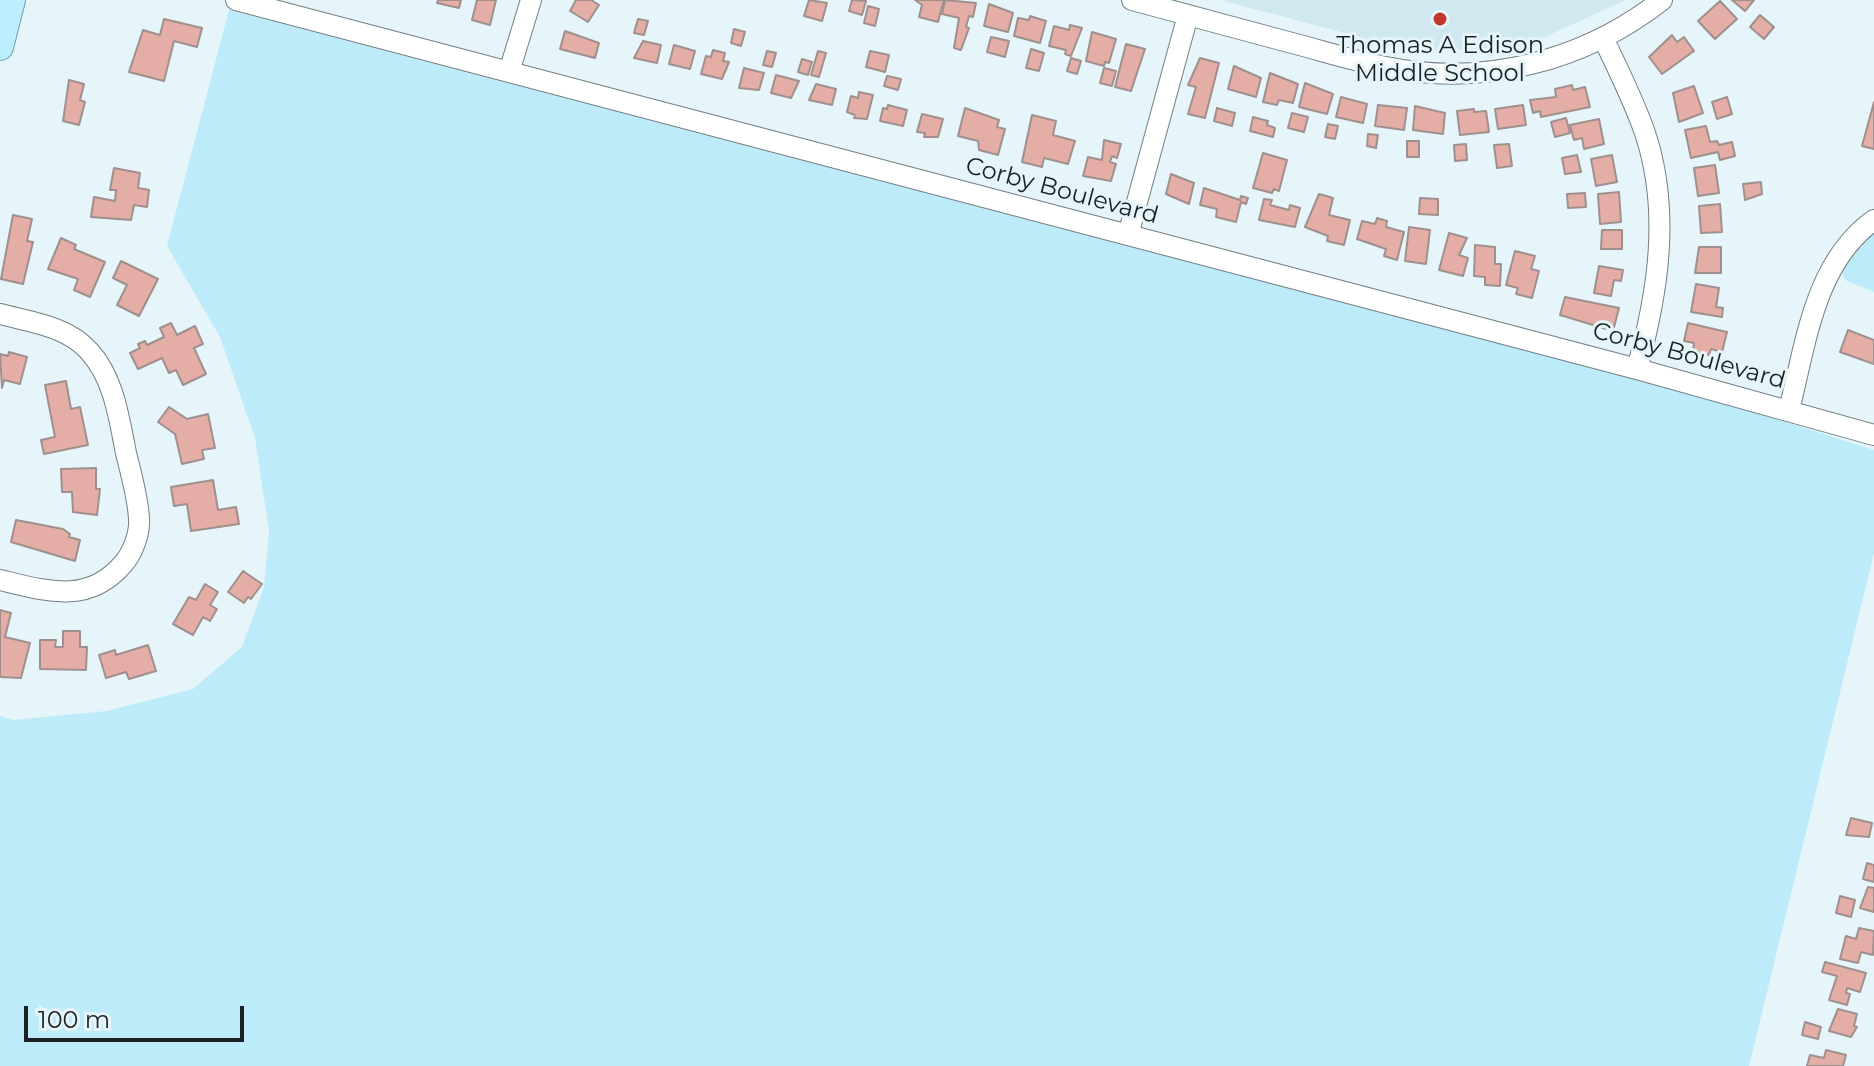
<!DOCTYPE html>
<html>
<head>
<meta charset="utf-8">
<style>
  body { margin:0 }
  #map { position:relative; width:1874px; height:1066px; overflow:hidden; background:#e5f5fa; font-family:Montserrat,sans-serif }
  canvas { display:block }
  .scale { position:absolute; left:24px; top:1006px; width:220px; height:36px; box-sizing:border-box; border:4px solid #1b2022; border-top:0; padding-left:10px; font-size:24px; line-height:28px; white-space:nowrap; color:#1b2022; -webkit-text-stroke:6px #e5f5fa; paint-order:stroke }
</style>
</head>
<body>
<div id="map">
<canvas width="1874" height="1066"></canvas>
<div class="scale">100 m</div>
</div>
<script>
const ctx = document.querySelector('canvas').getContext('2d');
ctx.lineJoin = 'round';
function fill(path, color) {
  ctx.fillStyle = color;
  ctx.fill(path, 'evenodd');
}
function trace(path, color, width, dash) {
  ctx.strokeStyle = color;
  ctx.lineWidth = width;
  ctx.lineCap = dash ? 'butt' : 'round';
  ctx.setLineDash(dash || []);
  ctx.stroke(path);
}
function drawText(font, color, halo, rows, align = 'center') {
  ctx.font = font + ' Montserrat,sans-serif';
  ctx.lineWidth = 6;
  ctx.setLineDash([]);
  ctx.textBaseline = 'middle';
  ctx.strokeStyle = halo;
  ctx.fillStyle = color;
  for (const [text, x, y, turn = 0] of rows) {
    ctx.save();
    ctx.translate(x, y);
    ctx.rotate((+turn || 0) * Math.PI / 180);
    ctx.textAlign = isNaN(turn) ? turn : align;
    if (halo) ctx.strokeText(text, 0, 0);
    ctx.fillText(text, 0, 0);
    ctx.restore();
  }
}
fill(new Path2D(`
  M 1220,0 L 1626,0 L 1538,40 L 1481,49 L 1432,51 L 1375,41 Z`), '#d0e9f0');
fill(new Path2D(`
  M 229,10 L 1728,404 L 1874,450 L 1874,553 L 1749,1066 L 0,1066 L 0,716 L 13,720 L 107,711 L 193,689 L 242,647 L 264,587 L 269,531 L 255,438 L 220,337 L 167,246 Z
  M 1874,229 L 1874,292 L 1845,280 L 1841,267 Z`), '#bdebfa');
const building = new Path2D(`
  M 438,0 L 461,0 L 459,8 L 437,3 Z
  M 477,0 L 496,0 L 490,25 L 472,20 Z
  M 576,0 L 591,0 L 599,5 L 588,22 L 570,11 Z
  M 809,0 L 827,3 L 822,21 L 804,16 Z
  M 852,0 L 866,1 L 862,15 L 849,11 Z
  M 915,0 L 944,0 L 938,22 L 919,17 L 922,5 Z
  M 945,0 L 976,3 L 973,17 L 969,16 L 966,27 L 969,28 L 961,50 L 954,48 L 959,18 L 942,14 Z
  M 1732,0 L 1754,0 L 1745,11 Z
  M 1720,1 L 1737,19 L 1715,39 L 1698,21 Z
  M 989,4 L 1013,13 L 1008,32 L 984,26 Z
  M 868,6 L 879,9 L 875,26 L 864,23 Z
  M 1760,15 L 1774,27 L 1764,39 L 1750,27 Z
  M 1030,16 L 1046,21 L 1040,43 L 1014,36 L 1018,18 L 1029,20 Z
  M 164,19 L 202,28 L 197,47 L 174,41 L 164,81 L 129,72 L 143,30 L 160,35 Z
  M 638,19 L 648,21 L 644,35 L 634,33 Z
  M 1070,25 L 1082,28 L 1071,56 L 1065,54 L 1066,50 L 1049,46 L 1054,26 L 1069,30 Z
  M 734,29 L 745,32 L 741,46 L 731,43 Z
  M 565,31 L 599,43 L 595,58 L 560,49 Z
  M 1092,32 L 1116,39 L 1109,63 L 1105,62 L 1104,66 L 1086,61 Z
  M 1672,35 L 1677,42 L 1684,37 L 1694,51 L 1662,74 L 1649,57 Z
  M 991,37 L 1009,41 L 1005,57 L 987,52 Z
  M 643,41 L 661,45 L 657,63 L 634,58 Z
  M 1126,44 L 1145,49 L 1131,91 L 1115,87 Z
  M 674,45 L 695,51 L 690,69 L 669,64 Z
  M 1031,49 L 1044,53 L 1039,71 L 1026,68 Z
  M 713,50 L 725,53 L 723,61 L 729,62 L 722,79 L 701,74 L 706,56 L 711,57 Z
  M 767,51 L 776,53 L 772,67 L 763,65 Z
  M 818,51 L 826,53 L 819,77 L 811,75 Z
  M 870,51 L 889,55 L 885,72 L 866,67 Z
  M 1071,58 L 1081,61 L 1077,74 L 1067,71 Z
  M 1200,58 L 1219,63 L 1205,118 L 1188,114 L 1196,87 L 1188,85 Z
  M 802,59 L 812,62 L 808,75 L 798,72 Z
  M 1234,66 L 1261,78 L 1256,97 L 1228,89 Z
  M 744,68 L 764,73 L 759,90 L 739,88 Z
  M 1104,68 L 1116,71 L 1112,86 L 1100,83 Z
  M 1270,73 L 1298,84 L 1293,103 L 1279,100 L 1277,105 L 1263,102 Z
  M 776,75 L 799,81 L 791,98 L 771,93 Z
  M 887,76 L 901,79 L 898,90 L 884,86 Z
  M 69,80 L 84,84 L 80,100 L 85,102 L 79,125 L 63,121 Z
  M 1305,83 L 1333,94 L 1327,114 L 1299,107 Z
  M 816,84 L 836,89 L 832,105 L 809,100 Z
  M 1572,85 L 1573,90 L 1585,87 L 1590,107 L 1541,117 L 1540,111 L 1533,113 L 1530,100 L 1556,97 L 1555,89 Z
  M 1694,86 L 1703,113 L 1679,122 L 1673,93 Z
  M 859,92 L 873,95 L 867,119 L 854,118 L 855,115 L 847,112 L 851,96 L 858,98 Z
  M 1341,97 L 1367,104 L 1363,123 L 1336,117 Z
  M 1727,97 L 1732,114 L 1717,119 L 1712,102 Z
  M 1874,102 L 1874,149 L 1862,146 Z
  M 888,105 L 907,110 L 903,126 L 880,121 L 883,108 L 887,109 Z
  M 1378,105 L 1407,108 L 1404,130 L 1375,126 Z
  M 1523,105 L 1526,125 L 1498,129 L 1495,109 Z
  M 1415,106 L 1445,113 L 1443,134 L 1413,130 Z
  M 965,108 L 999,120 L 997,127 L 1005,129 L 998,155 L 979,150 L 978,141 L 958,136 Z
  M 1217,108 L 1235,113 L 1232,126 L 1214,121 Z
  M 1474,109 L 1474,112 L 1486,111 L 1489,132 L 1460,135 L 1457,111 Z
  M 1292,113 L 1308,117 L 1304,132 L 1288,128 Z
  M 922,114 L 943,119 L 938,137 L 924,137 L 925,133 L 917,132 Z
  M 1032,115 L 1056,121 L 1053,135 L 1075,141 L 1068,164 L 1044,158 L 1042,167 L 1022,162 Z
  M 1253,117 L 1268,121 L 1267,125 L 1275,128 L 1273,137 L 1250,131 Z
  M 1566,118 L 1570,133 L 1555,137 L 1551,122 Z
  M 1599,119 L 1604,144 L 1584,149 L 1582,138 L 1574,140 L 1570,125 Z
  M 1328,124 L 1338,126 L 1335,139 L 1325,137 Z
  M 1706,126 L 1710,142 L 1717,141 L 1719,145 L 1732,142 L 1735,156 L 1720,160 L 1718,152 L 1691,158 L 1685,130 Z
  M 1368,134 L 1378,135 L 1376,148 L 1367,146 Z
  M 1104,140 L 1121,144 L 1117,158 L 1112,156 L 1110,162 L 1116,164 L 1111,181 L 1083,176 L 1088,157 L 1102,160 Z
  M 1407,141 L 1419,141 L 1419,157 L 1407,157 Z
  M 1466,144 L 1467,160 L 1455,161 L 1454,145 Z
  M 1509,144 L 1512,166 L 1497,168 L 1494,145 Z
  M 1263,153 L 1287,160 L 1279,191 L 1274,189 L 1272,193 L 1253,188 Z
  M 1577,155 L 1581,172 L 1565,174 L 1562,158 Z
  M 1612,155 L 1617,182 L 1596,186 L 1591,159 Z
  M 1715,165 L 1719,193 L 1698,196 L 1694,168 Z
  M 114,168 L 140,173 L 138,188 L 149,190 L 147,207 L 134,205 L 131,220 L 91,217 L 94,197 L 115,201 L 116,190 L 110,190 Z
  M 1171,174 L 1194,183 L 1189,204 L 1166,194 Z
  M 1761,182 L 1762,194 L 1745,200 L 1743,184 Z
  M 1204,188 L 1240,200 L 1241,196 L 1248,198 L 1246,204 L 1241,202 L 1236,222 L 1216,217 L 1217,209 L 1200,205 Z
  M 1619,192 L 1621,222 L 1600,224 L 1598,194 Z
  M 1585,193 L 1586,207 L 1568,208 L 1567,194 Z
  M 1319,194 L 1333,198 L 1329,215 L 1350,220 L 1344,245 L 1327,241 L 1328,236 L 1305,227 Z
  M 1420,198 L 1438,199 L 1438,215 L 1419,214 Z
  M 1264,199 L 1272,200 L 1270,205 L 1289,210 L 1290,205 L 1300,208 L 1295,227 L 1259,220 Z
  M 1720,204 L 1722,232 L 1701,233 L 1699,206 Z
  M 13,215 L 32,219 L 27,241 L 33,242 L 23,284 L 1,279 Z
  M 1377,218 L 1387,221 L 1386,227 L 1404,232 L 1397,260 L 1384,256 L 1386,249 L 1357,239 L 1362,221 L 1375,224 Z
  M 1409,227 L 1430,230 L 1426,264 L 1405,261 Z
  M 1602,230 L 1622,230 L 1622,249 L 1601,249 Z
  M 1449,233 L 1467,238 L 1459,255 L 1468,258 L 1463,276 L 1439,270 Z
  M 61,238 L 76,245 L 74,249 L 105,262 L 90,297 L 74,290 L 78,279 L 48,269 Z
  M 1475,245 L 1495,247 L 1495,264 L 1501,264 L 1500,286 L 1485,285 L 1485,277 L 1474,276 Z
  M 1699,247 L 1721,247 L 1721,273 L 1695,273 Z
  M 1515,251 L 1535,256 L 1531,269 L 1539,271 L 1532,298 L 1516,294 L 1518,288 L 1506,285 Z
  M 121,261 L 158,279 L 139,316 L 117,305 L 127,285 L 113,278 Z
  M 1599,266 L 1623,270 L 1621,281 L 1614,280 L 1611,296 L 1594,293 Z
  M 1696,284 L 1719,288 L 1716,307 L 1723,308 L 1722,317 L 1691,312 Z
  M 1565,297 L 1619,308 L 1613,331 L 1560,315 Z
  M 171,323 L 177,335 L 195,326 L 203,344 L 194,348 L 206,374 L 183,385 L 176,370 L 169,373 L 162,358 L 138,369 L 130,353 L 140,348 L 138,344 L 145,341 L 147,345 L 164,337 L 160,328 Z
  M 1688,323 L 1727,332 L 1722,352 L 1711,349 L 1709,355 L 1693,351 L 1694,343 L 1684,341 Z
  M 1848,330 L 1874,340 L 1874,364 L 1840,352 Z
  M 9,352 L 27,357 L 20,384 L 4,380 L 2,388 L 0,354 L 8,356 Z
  M 66,381 L 71,409 L 80,407 L 88,445 L 44,454 L 41,440 L 55,437 L 45,385 Z
  M 169,407 L 187,419 L 208,414 L 215,448 L 202,450 L 204,459 L 182,464 L 175,434 L 158,422 Z
  M 96,468 L 96,489 L 100,489 L 97,515 L 73,512 L 72,492 L 62,492 L 61,469 Z
  M 213,480 L 218,510 L 236,507 L 239,524 L 191,531 L 187,504 L 174,506 L 171,487 Z
  M 16,520 L 63,529 L 70,534 L 69,537 L 80,540 L 75,561 L 11,542 Z
  M 243,571 L 262,584 L 251,599 L 248,597 L 244,603 L 228,592 Z
  M 205,584 L 218,592 L 210,605 L 217,609 L 210,621 L 203,617 L 193,635 L 173,624 L 189,597 L 196,600 Z
  M 0,610 L 11,613 L 5,637 L 30,643 L 21,678 L 0,677 Z
  M 63,631 L 80,631 L 80,647 L 87,647 L 86,670 L 40,669 L 40,640 L 56,640 L 55,647 L 63,647 Z
  M 148,645 L 156,671 L 129,679 L 126,672 L 106,678 L 99,655 L 115,650 L 116,655 Z
  M 1851,818 L 1872,823 L 1869,837 L 1846,835 Z
  M 1867,863 L 1874,865 L 1874,882 L 1863,879 Z
  M 1868,887 L 1874,888 L 1874,912 L 1860,908 Z
  M 1840,896 L 1855,900 L 1851,917 L 1836,913 Z
  M 1859,928 L 1874,931 L 1873,955 L 1861,952 L 1858,963 L 1840,959 L 1846,936 L 1856,939 Z
  M 1825,962 L 1866,973 L 1860,992 L 1847,988 L 1846,993 L 1850,994 L 1847,1005 L 1829,1000 L 1837,976 L 1822,972 Z
  M 1838,1009 L 1857,1014 L 1854,1026 L 1857,1027 L 1851,1037 L 1829,1031 Z
  M 1805,1022 L 1821,1027 L 1818,1039 L 1802,1035 Z
  M 1826,1050 L 1846,1055 L 1843,1066 L 1807,1066 L 1810,1055 L 1824,1058 Z`);
fill(building, '#e4aea6');
trace(building, '#9f908e', 2);
const minor = new Path2D(`
  M 236,0 L 1637,369 L 1874,435
  M 1132,0 C 1185,14 1238,28 1292,43 C 1323,51 1354,61 1386,67 C 1484,87 1584,61 1662,0
  M 1603,38 C 1618,69 1634,101 1645,133 C 1671,211 1658,293 1637,369
  M 509,72 L 531,0
  M 1128,235 L 1188,15
  M 0,314 C 30,322 67,326 89,351 C 114,378 119,418 126,453 C 131,474 138,497 139,519 C 140,533 133,553 123,564 C 88,605 46,591 0,580
  M 1789,410 C 1806,344 1814,263 1874,220`);
const major = new Path2D(`
  M 0,47 L 12,0`);
trace(minor, '#717e83', 22);
trace(major, '#66a0b1', 28);
trace(minor, '#fff', 20);
trace(major, '#bceffe', 26);
for (const [x, y, r, color] of [
  [1440,19,8,"#c3362d"]
]) {
  const dot = new Path2D();
  dot.arc(x, y, r, 0, 2 * Math.PI);
  ctx.fillStyle = color;
  ctx.fill(dot);
  trace(dot, '#e5f5fa', 3);
}
drawText('24px', '#1b2022', '#e5f5fa', [
  ["Thomas A Edison",1440,46],
  ["Middle School",1440,74]
]);
drawText('24px', '#1b2022', '#e5f5fa', [
  ["Corby Boulevard",1062,191,15],
  ["Corby Boulevard",1689,356,15]
]);
</script>
</body>
</html>
